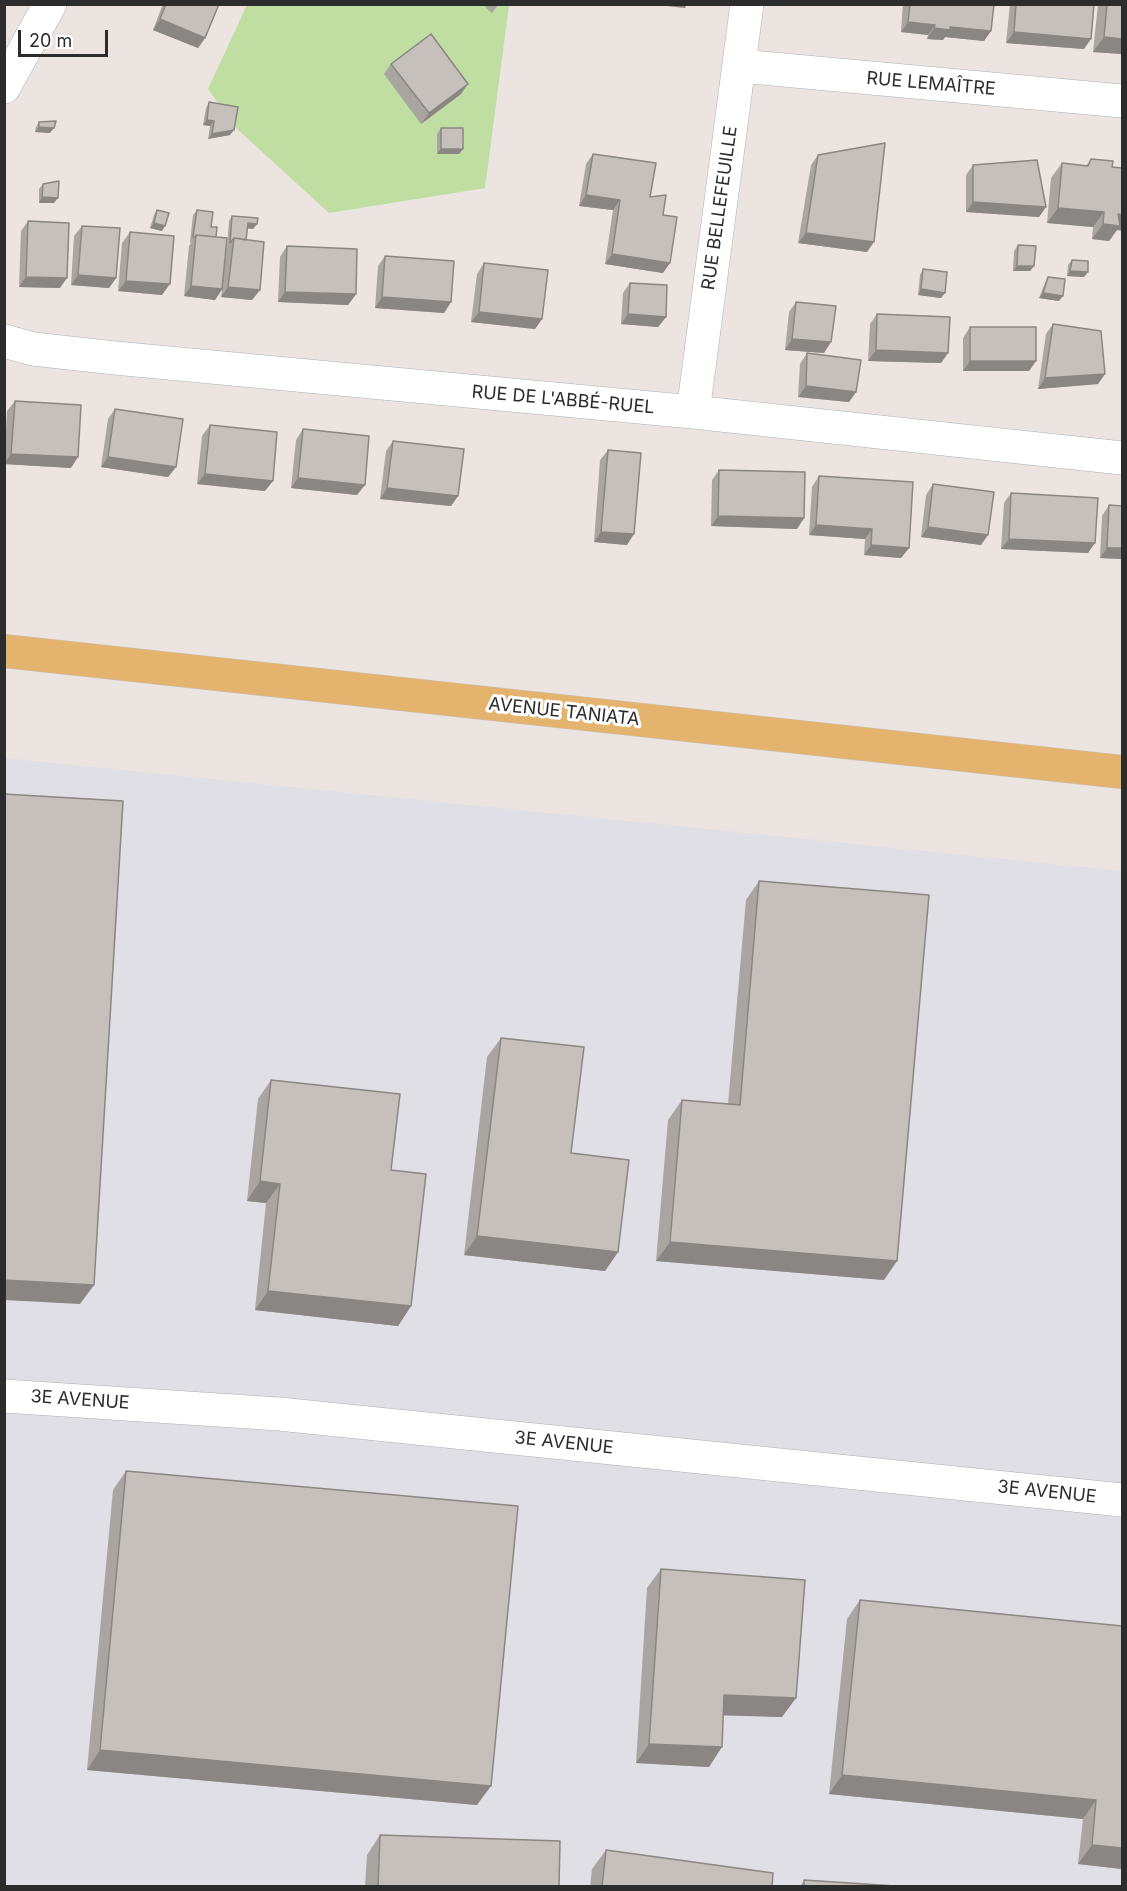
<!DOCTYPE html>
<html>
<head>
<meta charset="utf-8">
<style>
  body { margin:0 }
  #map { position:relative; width:1127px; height:1891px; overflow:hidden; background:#ece4e0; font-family:Inter,sans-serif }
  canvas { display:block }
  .frame { position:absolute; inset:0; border:6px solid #2c2c2c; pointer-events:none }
  .scale { position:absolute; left:18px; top:30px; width:90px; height:27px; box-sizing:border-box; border:3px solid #2c2c2c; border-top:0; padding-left:8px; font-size:18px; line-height:21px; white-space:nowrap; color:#2c2c2c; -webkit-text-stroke:4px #fff; paint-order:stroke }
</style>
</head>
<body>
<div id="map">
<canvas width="1127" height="1891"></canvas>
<div class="frame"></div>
<div class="scale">20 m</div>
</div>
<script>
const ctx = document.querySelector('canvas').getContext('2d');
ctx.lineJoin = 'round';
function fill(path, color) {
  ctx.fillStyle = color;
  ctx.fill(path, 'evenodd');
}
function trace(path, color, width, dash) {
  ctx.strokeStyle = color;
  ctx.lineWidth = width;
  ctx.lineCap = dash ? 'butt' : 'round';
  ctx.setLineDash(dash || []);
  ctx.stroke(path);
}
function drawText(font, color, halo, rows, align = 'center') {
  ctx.font = font + ' Inter,sans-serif';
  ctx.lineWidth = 6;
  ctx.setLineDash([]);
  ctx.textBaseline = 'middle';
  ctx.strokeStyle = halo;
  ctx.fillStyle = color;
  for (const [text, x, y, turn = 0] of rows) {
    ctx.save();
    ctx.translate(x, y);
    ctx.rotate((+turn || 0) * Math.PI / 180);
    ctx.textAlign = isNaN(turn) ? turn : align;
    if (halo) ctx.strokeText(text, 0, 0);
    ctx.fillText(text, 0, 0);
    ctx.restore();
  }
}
fill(new Path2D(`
  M 4,758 L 1122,871 L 1122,1886 L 5,1886 Z`), '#e0dfe5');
fill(new Path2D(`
  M 247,5 L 509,5 L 485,188 L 329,213 L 236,128 L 208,89 Z`), '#c0dda2');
const minor = new Path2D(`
  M 740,66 L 1122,101
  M 4,87 L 50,4
  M 4,341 L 33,349 L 115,358 L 693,412 L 1122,458
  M 693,412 L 747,4
  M 4,1396 L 279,1414 L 1122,1500`);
const major = new Path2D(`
  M 4,651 L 1122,772`);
trace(minor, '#acb0b7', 34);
trace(major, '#c4c4c4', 34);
trace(minor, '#fff', 33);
trace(major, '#e4b36d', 33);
fill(new Path2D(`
  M 163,4 L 219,4 L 205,38 L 198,48 L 153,30 Z
  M 482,4 L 499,4 L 492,13 Z
  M 903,4 L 994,4 L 991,31 L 984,41 L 945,37 L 943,40 L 927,39 L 928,35 L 901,32 Z
  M 1010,4 L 1094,4 L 1084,49 L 1006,43 Z
  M 1098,4 L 1122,4 L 1122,54 L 1093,52 Z
  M 391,64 L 461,94 L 421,124 L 384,74 Z
  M 209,102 L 230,135 L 208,139 L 210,126 L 203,125 L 206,108 Z
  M 39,122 L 50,133 L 35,132 L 36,127 Z
  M 441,128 L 463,149 L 459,154 L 437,154 L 437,134 Z
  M 593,154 L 650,197 L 663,215 L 663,273 L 605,264 L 613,210 L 579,206 L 586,164 Z
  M 818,155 L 867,252 L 798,243 L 811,165 Z
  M 1091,159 L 1112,167 L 1117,230 L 1109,241 L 1092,239 L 1093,227 L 1047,223 L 1051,178 L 1062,163 L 1086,166 Z
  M 973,165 L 1046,207 L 1039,217 L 966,212 L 966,175 Z
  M 43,184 L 54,203 L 39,203 L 39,189 Z
  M 157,210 L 162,231 L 150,228 L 154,215 Z
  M 197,210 L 211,227 L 216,237 L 227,248 L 229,221 L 232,216 L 257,224 L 253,229 L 248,228 L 246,240 L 260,290 L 252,300 L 221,297 L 222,290 L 215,300 L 184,296 L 189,246 L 191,243 L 190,242 L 193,215 Z
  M 28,221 L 60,288 L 19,287 L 21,231 Z
  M 82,226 L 116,278 L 109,288 L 71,285 L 74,236 Z
  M 130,232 L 162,295 L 118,291 L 122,243 Z
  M 1018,245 L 1034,266 L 1030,271 L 1013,271 L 1014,251 Z
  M 287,246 L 356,294 L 348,305 L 278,302 L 280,257 Z
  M 385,256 L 451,302 L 444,313 L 375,308 L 378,266 Z
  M 1072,260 L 1084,277 L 1067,276 L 1068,265 Z
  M 484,263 L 542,319 L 535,329 L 471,322 L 477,274 Z
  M 923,269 L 941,298 L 918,295 L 920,275 Z
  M 1048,277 L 1059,301 L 1039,298 L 1045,283 Z
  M 630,283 L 666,317 L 658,327 L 621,324 L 623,293 Z
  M 796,302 L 824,353 L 785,350 L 789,312 Z
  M 877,314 L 948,353 L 941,363 L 868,361 L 870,324 Z
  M 1053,324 L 1105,374 L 1098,384 L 1038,389 L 1046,334 Z
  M 970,327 L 1036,361 L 1029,371 L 963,371 L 963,338 Z
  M 807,353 L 856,392 L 849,402 L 798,397 L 800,364 Z
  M 15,401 L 71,468 L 4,464 L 7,411 Z
  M 115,409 L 176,467 L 168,477 L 101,467 L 108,419 Z
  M 210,425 L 265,491 L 197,484 L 202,436 Z
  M 303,429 L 357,495 L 291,488 L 296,440 Z
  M 393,441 L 458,496 L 451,506 L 380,499 L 386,451 Z
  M 608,450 L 627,545 L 594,542 L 600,460 Z
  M 719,470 L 804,518 L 797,529 L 711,526 L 712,480 Z
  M 819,476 L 909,548 L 901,558 L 864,555 L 865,539 L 809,535 L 812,487 Z
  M 933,484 L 981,545 L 921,537 L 926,495 Z
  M 1011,493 L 1088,553 L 1001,549 L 1004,503 Z
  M 1109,505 L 1122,506 L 1122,559 L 1100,558 L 1102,516 Z
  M 759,881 L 884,1280 L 656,1261 L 668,1120 L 682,1100 L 728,1104 L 746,900 Z
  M 501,1038 L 571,1153 L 618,1252 L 605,1271 L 464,1255 L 487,1057 Z
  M 271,1080 L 391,1170 L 411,1306 L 398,1326 L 255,1310 L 266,1203 L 247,1201 L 258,1099 Z
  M 126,1471 L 477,1805 L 87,1770 L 113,1490 Z
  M 661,1569 L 782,1717 L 723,1715 L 709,1767 L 636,1763 L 647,1588 Z
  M 860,1600 L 1122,1626 L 1122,1869 L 1078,1864 L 1083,1819 L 829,1794 L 847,1619 Z
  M 380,1835 L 559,1887 L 365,1887 L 367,1855 Z
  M 606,1850 L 772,1887 L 590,1887 L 592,1869 Z
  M 804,1880 L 911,1887 L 800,1887 Z`), '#a9a5a1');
fill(new Path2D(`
  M 647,4 L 687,4 L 685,8 Z
  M 160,19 L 205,38 L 198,48 L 153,30 Z
  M 908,22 L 935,25 L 928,35 L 901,32 Z
  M 950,27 L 991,31 L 984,41 L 945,37 L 943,40 L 927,39 L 934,28 Z
  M 1014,32 L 1091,39 L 1084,49 L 1006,43 Z
  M 1104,37 L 1122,39 L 1122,54 L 1093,52 Z
  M 468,84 L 461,94 L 421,124 L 429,113 Z
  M 207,120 L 214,121 L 210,126 L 203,125 Z
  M 39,127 L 54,128 L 50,133 L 35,132 Z
  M 234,130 L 230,135 L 208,139 L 212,134 Z
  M 441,149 L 463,149 L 459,154 L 437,154 Z
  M 586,195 L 620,200 L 613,210 L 579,206 Z
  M 42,197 L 58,198 L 54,203 L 39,203 Z
  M 973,202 L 1046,207 L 1039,217 L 966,212 Z
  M 1058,208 L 1104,212 L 1093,227 L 1047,223 Z
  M 1118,214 L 1122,215 L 1122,231 L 1117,230 L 1109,241 L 1092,239 L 1103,224 Z
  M 154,223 L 165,226 L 162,231 L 150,228 Z
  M 248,223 L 257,224 L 253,229 L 244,228 Z
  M 806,233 L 874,242 L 867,252 L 798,243 Z
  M 612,254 L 670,263 L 663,273 L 605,264 Z
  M 1017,266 L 1034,266 L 1030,271 L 1013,271 Z
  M 1070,271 L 1088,272 L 1084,277 L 1067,276 Z
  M 78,275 L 116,278 L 109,288 L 71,285 Z
  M 26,277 L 67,278 L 60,288 L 19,287 Z
  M 126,281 L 170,284 L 162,295 L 118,291 Z
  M 191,286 L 222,289 L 215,300 L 184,296 Z
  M 228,287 L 260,290 L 252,300 L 221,297 Z
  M 921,289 L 945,293 L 941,298 L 918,295 Z
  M 285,292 L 356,294 L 348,305 L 278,302 Z
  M 1043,293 L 1063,296 L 1059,301 L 1039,298 Z
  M 382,297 L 451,302 L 444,313 L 375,308 Z
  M 479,312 L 542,319 L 535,329 L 471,322 Z
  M 628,314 L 666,317 L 658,327 L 621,324 Z
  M 792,339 L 831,342 L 824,353 L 785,350 Z
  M 876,350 L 948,353 L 941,363 L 868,361 Z
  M 970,361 L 1036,361 L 1029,371 L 963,371 Z
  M 1105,374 L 1098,384 L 1038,389 L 1045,378 Z
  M 806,386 L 856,392 L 849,402 L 798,397 Z
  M 11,454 L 78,457 L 71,468 L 4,464 Z
  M 108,457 L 176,467 L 168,477 L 101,467 Z
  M 205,474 L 273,481 L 265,491 L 197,484 Z
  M 298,478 L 365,485 L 357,495 L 291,488 Z
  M 387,488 L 458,496 L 451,506 L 380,499 Z
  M 718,516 L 804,518 L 797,529 L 711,526 Z
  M 816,525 L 872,529 L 865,539 L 809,535 Z
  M 928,527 L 988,535 L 981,545 L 921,537 Z
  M 601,532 L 634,534 L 627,545 L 594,542 Z
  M 1009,539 L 1095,543 L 1088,553 L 1001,549 Z
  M 871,545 L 909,548 L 901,558 L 864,555 Z
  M 1107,548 L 1122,548 L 1122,559 L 1100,558 Z
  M 260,1181 L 280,1184 L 266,1203 L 247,1201 Z
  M 477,1236 L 618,1252 L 605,1271 L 464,1255 Z
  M 670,1242 L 897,1261 L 884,1280 L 656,1261 Z
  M 4,1280 L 94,1285 L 80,1304 L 4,1300 Z
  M 268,1291 L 411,1306 L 398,1326 L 255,1310 Z
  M 724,1695 L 796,1698 L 782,1717 L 711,1715 Z
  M 649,1744 L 722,1747 L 709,1767 L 636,1763 Z
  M 100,1750 L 491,1786 L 477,1805 L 87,1770 Z
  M 842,1775 L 1096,1800 L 1083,1819 L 829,1794 Z
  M 1092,1845 L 1122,1848 L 1122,1869 L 1078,1864 Z`), '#8a8683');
const building = new Path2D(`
  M 166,4 L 219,4 L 205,38 L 160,19 Z
  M 910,4 L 994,4 L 991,31 L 950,27 L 950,30 L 934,28 L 935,25 L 908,22 Z
  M 1016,4 L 1094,4 L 1091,39 L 1014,32 Z
  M 1107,4 L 1122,4 L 1122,39 L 1104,37 Z
  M 431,34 L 468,84 L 429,113 L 391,64 Z
  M 209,102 L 238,107 L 234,130 L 212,134 L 214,121 L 207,120 Z
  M 56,121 L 54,128 L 39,127 L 39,122 Z
  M 441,128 L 463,128 L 463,149 L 441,149 Z
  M 885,143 L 874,242 L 806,233 L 818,155 Z
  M 593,154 L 656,163 L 650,197 L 666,195 L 663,215 L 677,217 L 670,263 L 612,254 L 620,200 L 586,195 Z
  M 1091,159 L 1113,161 L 1112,167 L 1122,168 L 1122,215 L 1118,214 L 1120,226 L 1103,224 L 1104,212 L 1058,208 L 1062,163 L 1088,166 Z
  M 1037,160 L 1046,207 L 973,202 L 973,165 Z
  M 59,181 L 58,198 L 42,197 L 43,184 Z
  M 157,210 L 169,213 L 165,226 L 154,223 Z
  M 197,210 L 213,212 L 211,227 L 217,227 L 216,237 L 196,235 L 195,237 L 193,237 Z
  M 232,216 L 258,218 L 257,224 L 248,223 L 246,240 L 234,238 L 230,243 Z
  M 28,221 L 69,223 L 67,278 L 26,277 Z
  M 82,226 L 120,228 L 116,278 L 78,275 Z
  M 130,232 L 174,236 L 170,284 L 126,281 Z
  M 196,235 L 227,238 L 222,289 L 191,286 Z
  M 234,238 L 264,242 L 260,290 L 228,287 Z
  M 1018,245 L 1036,246 L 1034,266 L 1017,266 Z
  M 287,246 L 357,249 L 356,294 L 285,292 Z
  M 385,256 L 454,261 L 451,302 L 382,297 Z
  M 1072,260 L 1088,261 L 1088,272 L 1070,271 Z
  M 484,263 L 548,270 L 542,319 L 479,312 Z
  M 923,269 L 947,272 L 945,293 L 921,289 Z
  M 1048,277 L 1065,279 L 1063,296 L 1043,293 Z
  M 630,283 L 667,285 L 666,317 L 628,314 Z
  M 796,302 L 836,306 L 831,342 L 792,339 Z
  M 877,314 L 950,317 L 948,353 L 876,350 Z
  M 1053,324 L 1101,331 L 1105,374 L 1045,378 Z
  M 970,327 L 1036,327 L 1036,361 L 970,361 Z
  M 807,353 L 861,360 L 856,392 L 806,386 Z
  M 15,401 L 81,405 L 78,457 L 11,454 Z
  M 115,409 L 183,419 L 176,467 L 108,457 Z
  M 210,425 L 277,432 L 273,481 L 205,474 Z
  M 303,429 L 369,436 L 365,485 L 298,478 Z
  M 393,441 L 464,449 L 458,496 L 387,488 Z
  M 608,450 L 641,453 L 634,534 L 601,532 Z
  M 719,470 L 805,472 L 804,518 L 718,516 Z
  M 819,476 L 913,482 L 909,548 L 871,545 L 872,529 L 816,525 Z
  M 933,484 L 994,492 L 988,535 L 928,527 Z
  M 1011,493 L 1098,498 L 1095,543 L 1009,539 Z
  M 1109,505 L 1122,506 L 1122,548 L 1107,548 Z
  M 4,794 L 123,801 L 94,1285 L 4,1280 Z
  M 759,881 L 929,895 L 897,1261 L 670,1242 L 682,1100 L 740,1105 Z
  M 501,1038 L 584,1047 L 571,1153 L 629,1160 L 618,1252 L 477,1236 Z
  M 271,1080 L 400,1094 L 391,1170 L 426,1174 L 411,1306 L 268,1291 L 280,1184 L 260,1181 Z
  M 126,1471 L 518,1506 L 491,1786 L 100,1750 Z
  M 661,1569 L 805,1580 L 796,1698 L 724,1695 L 722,1747 L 649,1744 Z
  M 860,1600 L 1122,1626 L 1122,1848 L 1092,1845 L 1096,1800 L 842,1775 Z
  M 380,1835 L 560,1841 L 559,1887 L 378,1887 Z
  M 606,1850 L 773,1873 L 772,1887 L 602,1887 Z
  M 804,1880 L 911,1887 L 804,1887 Z`);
fill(building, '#c5c0bb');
trace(building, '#8a8683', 1.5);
drawText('18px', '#2c2c2c', '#fff', [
  ["RUE LEMAÎTRE",931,84,5],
  ["RUE BELLEFEUILLE",720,208,-82],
  ["RUE DE L'ABBÉ-RUEL",563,400,5],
  ["AVENUE TANIATA",564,712,6],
  ["3E AVENUE",80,1400,4],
  ["3E AVENUE",564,1443,6],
  ["3E AVENUE",1047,1492,6]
]);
</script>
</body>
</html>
